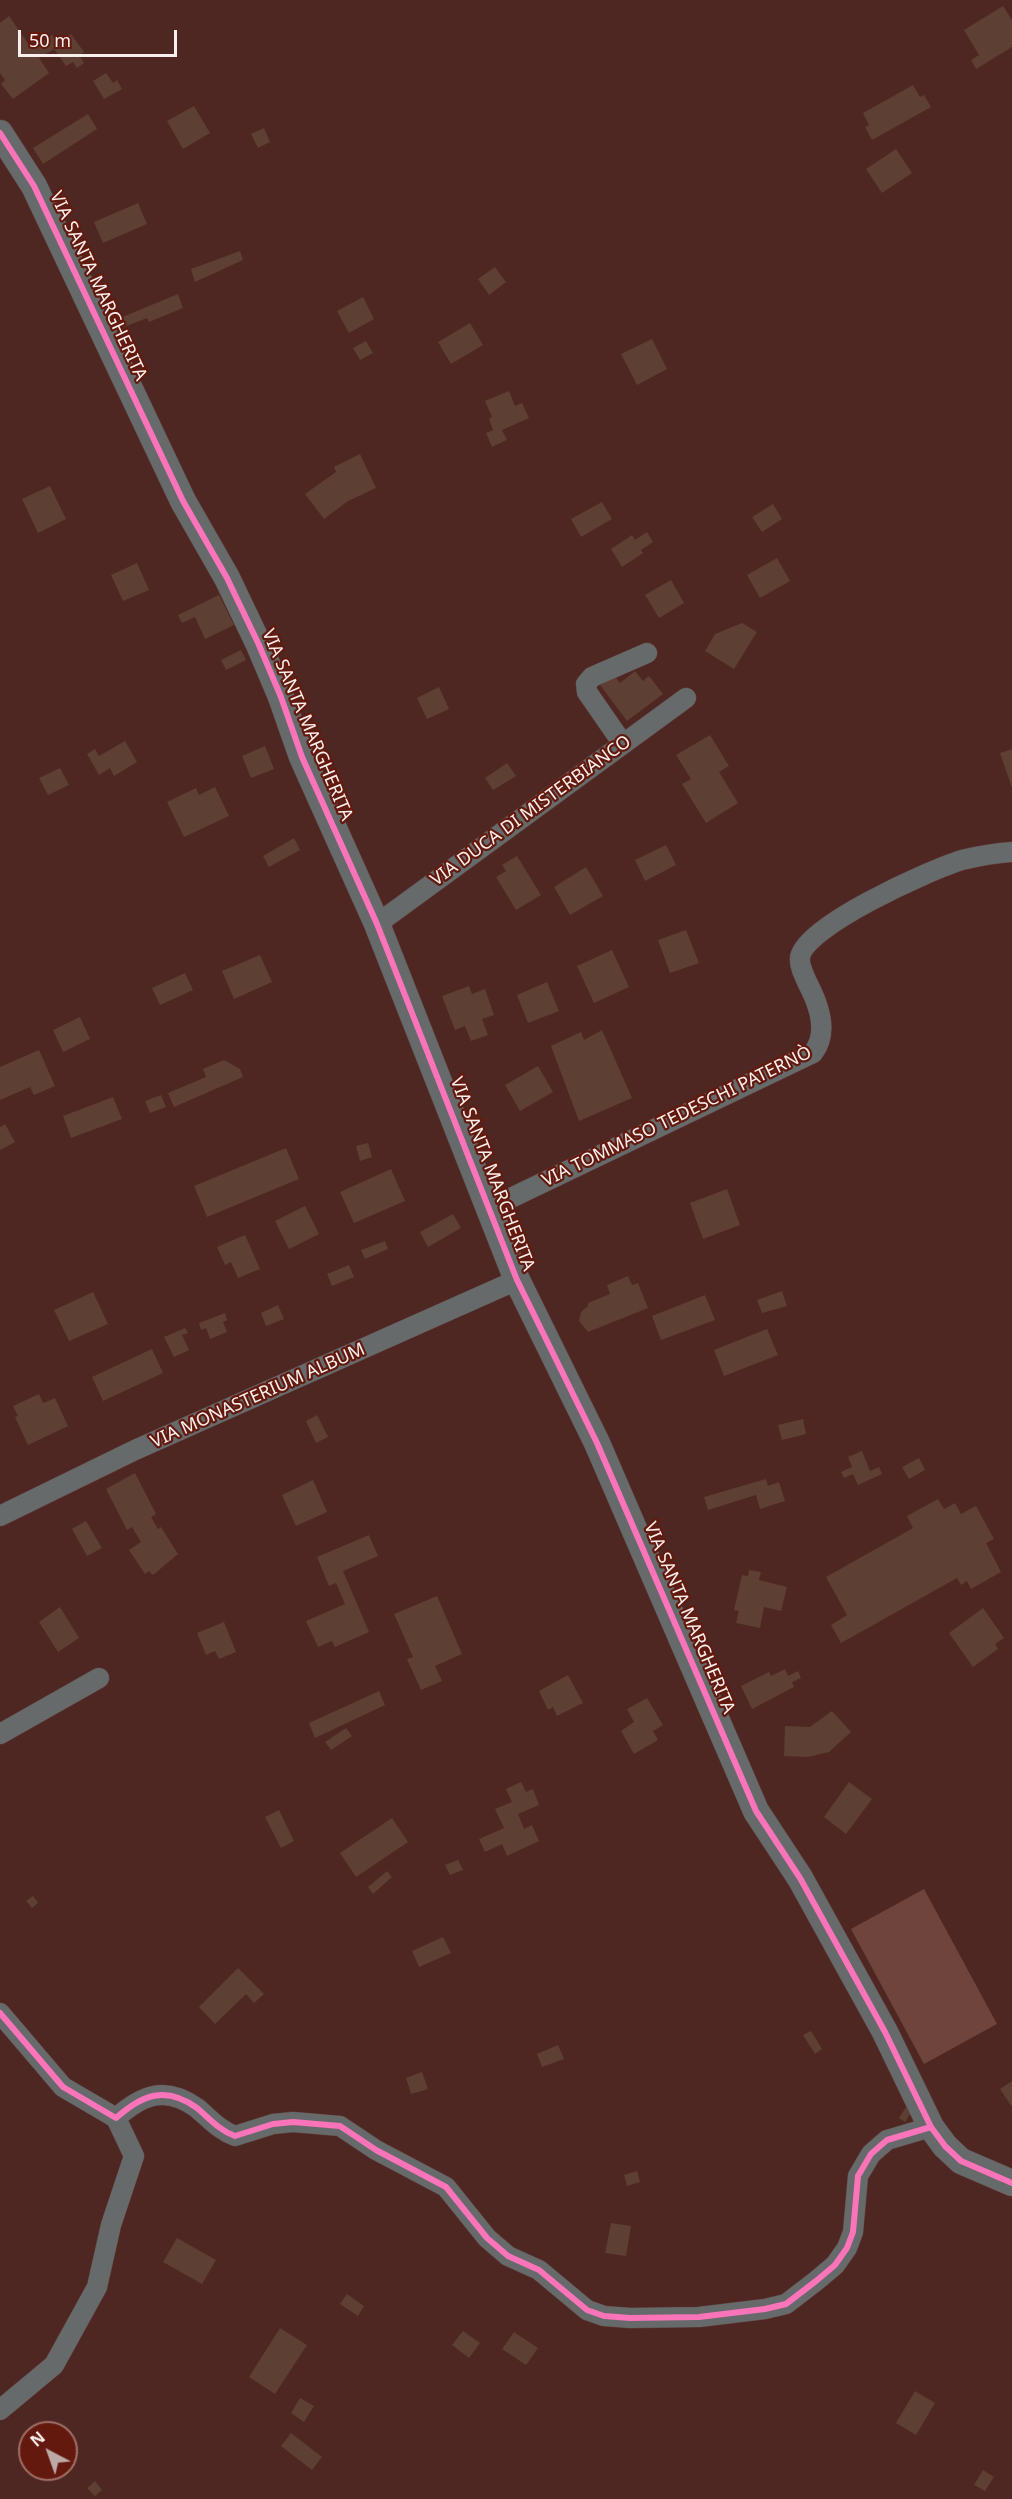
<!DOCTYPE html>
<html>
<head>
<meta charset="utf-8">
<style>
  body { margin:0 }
  #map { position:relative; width:1012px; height:2499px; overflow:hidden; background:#4f2722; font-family:"Noto Sans",sans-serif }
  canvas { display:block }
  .north { position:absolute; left:18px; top:2421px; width:60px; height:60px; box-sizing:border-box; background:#63190e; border:2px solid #9f6f67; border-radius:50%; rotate:319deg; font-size:16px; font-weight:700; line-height:24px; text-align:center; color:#f8efed }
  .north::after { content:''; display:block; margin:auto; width:21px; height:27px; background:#bda9a6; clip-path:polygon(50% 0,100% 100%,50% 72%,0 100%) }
  .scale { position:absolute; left:18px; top:30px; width:159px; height:27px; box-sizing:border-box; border:3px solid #f8efed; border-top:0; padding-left:8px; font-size:18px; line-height:21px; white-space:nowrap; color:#f8efed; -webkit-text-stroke:4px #63190e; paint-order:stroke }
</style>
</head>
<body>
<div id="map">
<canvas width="1012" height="2499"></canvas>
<div class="north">N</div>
<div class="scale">50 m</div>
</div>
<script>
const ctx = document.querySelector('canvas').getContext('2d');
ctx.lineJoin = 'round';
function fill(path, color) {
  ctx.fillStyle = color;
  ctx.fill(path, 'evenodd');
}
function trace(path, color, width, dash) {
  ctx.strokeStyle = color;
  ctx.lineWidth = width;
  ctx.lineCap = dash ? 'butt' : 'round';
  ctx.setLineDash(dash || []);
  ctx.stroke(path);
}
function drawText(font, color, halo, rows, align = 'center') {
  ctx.font = font + ' "Noto Sans",sans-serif';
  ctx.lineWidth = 4.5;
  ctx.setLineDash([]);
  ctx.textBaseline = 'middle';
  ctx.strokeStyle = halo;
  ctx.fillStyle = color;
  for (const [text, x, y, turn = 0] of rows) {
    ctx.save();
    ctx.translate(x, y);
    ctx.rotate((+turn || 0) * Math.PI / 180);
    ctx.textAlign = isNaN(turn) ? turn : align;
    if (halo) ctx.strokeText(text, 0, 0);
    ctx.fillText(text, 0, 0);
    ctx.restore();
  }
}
fill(new Path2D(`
  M 924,1889 L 997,2024 L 924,2064 L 851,1929 Z`), '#6f443c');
fill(new Path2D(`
  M 1003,6 L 1012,20 L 1012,47 L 976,69 L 971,60 L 979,55 L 964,30 Z
  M 9,16 L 32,49 L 52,35 L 58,43 L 71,34 L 84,52 L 79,55 L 84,63 L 77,68 L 73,62 L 66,66 L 54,49 L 39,58 L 49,73 L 13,99 L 1,84 L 5,80 L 0,73 L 0,23 Z
  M 106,73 L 113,83 L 117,80 L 122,89 L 104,99 L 93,81 Z
  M 913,85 L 920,97 L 924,95 L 931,107 L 872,140 L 865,127 L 869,125 L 863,113 Z
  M 194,106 L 210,133 L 183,149 L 167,121 Z
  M 88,114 L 97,129 L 43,164 L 33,148 Z
  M 264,128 L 270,142 L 258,148 L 251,134 Z
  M 896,149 L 912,173 L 882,193 L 866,169 Z
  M 138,203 L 147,224 L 103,243 L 94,222 Z
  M 240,251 L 243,260 L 195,282 L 191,269 Z
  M 495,267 L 506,282 L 489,295 L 478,279 Z
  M 178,294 L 183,308 L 149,322 L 147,318 L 124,327 L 120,318 Z
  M 363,297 L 374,319 L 349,333 L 337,311 Z
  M 470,323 L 483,345 L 451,364 L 438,342 Z
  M 652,339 L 667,369 L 637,385 L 621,354 Z
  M 366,341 L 373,353 L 360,360 L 353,348 Z
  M 509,391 L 515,406 L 522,403 L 529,418 L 502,430 L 507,440 L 492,447 L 486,433 L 493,430 L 489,419 L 492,417 L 485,401 Z
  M 360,454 L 376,488 L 348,501 L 324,519 L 305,494 L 336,472 L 334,467 Z
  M 50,486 L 66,519 L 38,533 L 22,499 Z
  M 602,502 L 612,519 L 581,537 L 571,519 Z
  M 773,504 L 782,519 L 762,532 L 752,517 Z
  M 647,532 L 653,542 L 641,550 L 643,553 L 622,567 L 611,549 L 632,535 L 635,540 Z
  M 777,558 L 790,581 L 760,598 L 747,575 Z
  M 137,563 L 149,590 L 123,601 L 111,575 Z
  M 671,580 L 684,603 L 659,618 L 645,595 Z
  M 219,595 L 234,625 L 205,639 L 195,617 L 182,623 L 178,615 Z
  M 742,623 L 757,632 L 734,669 L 705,651 L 715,634 Z
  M 241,650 L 246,660 L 226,670 L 221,660 Z
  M 635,671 L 643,681 L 649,676 L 663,694 L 627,721 L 600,685 L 614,675 L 620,683 Z
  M 439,687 L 449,709 L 427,719 L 417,698 Z
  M 710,735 L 729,766 L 719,772 L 738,803 L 706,823 L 682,784 L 691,779 L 676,755 Z
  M 125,741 L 137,762 L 114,776 L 110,768 L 99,775 L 87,754 L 95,749 L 99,756 Z
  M 265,746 L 274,769 L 251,778 L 242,756 Z
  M 1012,749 L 1012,788 L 1000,753 Z
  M 507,763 L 516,776 L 493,790 L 485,778 Z
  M 60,768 L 69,785 L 48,795 L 39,778 Z
  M 215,787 L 229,816 L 184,837 L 167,802 L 196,788 L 199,795 Z
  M 294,838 L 300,850 L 269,867 L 263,856 Z
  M 666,845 L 676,865 L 645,881 L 635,860 Z
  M 517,856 L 541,895 L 516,910 L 496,877 L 506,871 L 502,865 Z
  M 586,867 L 603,896 L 570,915 L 554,887 Z
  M 686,930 L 699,963 L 670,973 L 658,940 Z
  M 612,950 L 629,987 L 594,1003 L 577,966 Z
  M 260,955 L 272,982 L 234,999 L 222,971 Z
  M 185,973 L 193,990 L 160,1005 L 152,988 Z
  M 547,982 L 559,1011 L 528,1023 L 517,995 Z
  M 469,986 L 472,994 L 485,989 L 494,1015 L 482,1019 L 488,1035 L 471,1041 L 465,1026 L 455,1030 L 442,996 Z
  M 80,1017 L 90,1039 L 63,1052 L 53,1030 Z
  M 602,1030 L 632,1098 L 579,1121 L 551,1046 L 581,1032 L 584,1040 Z
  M 39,1050 L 55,1086 L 34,1095 L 30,1087 L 0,1100 L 0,1067 Z
  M 224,1060 L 240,1069 L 243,1077 L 174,1107 L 168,1093 L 206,1077 L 203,1069 Z
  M 538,1066 L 553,1092 L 520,1111 L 505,1085 Z
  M 161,1095 L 166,1107 L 150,1113 L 145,1101 Z
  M 113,1097 L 122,1119 L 71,1138 L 63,1116 Z
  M 5,1124 L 15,1142 L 0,1150 L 0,1127 Z
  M 368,1143 L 372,1157 L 360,1161 L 356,1146 Z
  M 286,1148 L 299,1179 L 207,1217 L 194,1186 Z
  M 391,1169 L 405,1201 L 354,1223 L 340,1192 Z
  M 727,1189 L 740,1225 L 703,1239 L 690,1203 Z
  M 305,1206 L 319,1234 L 289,1249 L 275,1221 Z
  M 453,1214 L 461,1228 L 428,1247 L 420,1232 Z
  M 245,1235 L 260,1269 L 238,1278 L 231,1262 L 225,1265 L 217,1247 Z
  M 385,1241 L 388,1249 L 365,1259 L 361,1250 Z
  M 349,1265 L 354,1277 L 332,1286 L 327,1274 Z
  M 628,1276 L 632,1285 L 638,1283 L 648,1308 L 588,1332 L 579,1321 L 581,1312 L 588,1306 L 588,1303 L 610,1294 L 607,1285 Z
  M 782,1291 L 787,1306 L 762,1313 L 757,1300 Z
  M 93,1292 L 108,1324 L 69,1341 L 54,1310 Z
  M 705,1295 L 715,1320 L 661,1340 L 652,1316 Z
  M 278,1305 L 284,1319 L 266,1326 L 261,1313 Z
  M 225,1313 L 227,1320 L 223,1322 L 227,1332 L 210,1339 L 206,1328 L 201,1330 L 199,1323 Z
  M 185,1328 L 188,1333 L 182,1335 L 189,1350 L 174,1357 L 164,1337 Z
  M 767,1329 L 778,1355 L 724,1376 L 714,1350 Z
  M 152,1349 L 163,1373 L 103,1401 L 92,1377 Z
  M 39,1394 L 43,1403 L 55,1398 L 68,1426 L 28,1445 L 15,1417 L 18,1416 L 13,1406 Z
  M 317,1415 L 328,1437 L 316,1443 L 306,1421 Z
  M 803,1419 L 806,1434 L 782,1440 L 778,1425 Z
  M 862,1451 L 870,1471 L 879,1467 L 882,1474 L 858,1485 L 853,1474 L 844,1478 L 841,1472 L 852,1467 L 848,1457 Z
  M 919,1458 L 925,1470 L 909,1479 L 902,1467 Z
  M 135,1473 L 156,1514 L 151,1517 L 158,1529 L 161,1527 L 178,1554 L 153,1575 L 149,1571 L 145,1574 L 129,1550 L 141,1542 L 132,1527 L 127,1530 L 106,1489 Z
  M 766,1479 L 768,1486 L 779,1482 L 785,1501 L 760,1509 L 756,1495 L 708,1510 L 704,1497 Z
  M 313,1480 L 327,1512 L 296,1526 L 282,1495 Z
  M 938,1499 L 944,1509 L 955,1503 L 961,1514 L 976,1506 L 994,1539 L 986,1543 L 1001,1572 L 971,1589 L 967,1581 L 961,1585 L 957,1578 L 841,1643 L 831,1625 L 847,1615 L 826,1577 L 913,1528 L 907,1516 Z
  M 86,1521 L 102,1548 L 87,1556 L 72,1529 Z
  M 369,1535 L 378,1556 L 343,1571 L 369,1632 L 335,1647 L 332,1641 L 318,1647 L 306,1621 L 345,1604 L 336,1583 L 329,1586 L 317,1557 Z
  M 749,1570 L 761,1572 L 759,1580 L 787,1587 L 781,1611 L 764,1607 L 760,1628 L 736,1623 L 739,1611 L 734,1610 L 742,1575 L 748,1576 Z
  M 437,1596 L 462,1654 L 435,1666 L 442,1681 L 421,1690 L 407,1659 L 413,1657 L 394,1614 Z
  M 60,1607 L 79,1638 L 58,1652 L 39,1622 Z
  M 983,1608 L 1004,1638 L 995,1644 L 998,1649 L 973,1667 L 949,1633 Z
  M 224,1622 L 236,1652 L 219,1659 L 215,1651 L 206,1655 L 197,1633 Z
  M 785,1669 L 788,1676 L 798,1671 L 801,1678 L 792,1682 L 794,1687 L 752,1709 L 741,1686 L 769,1672 L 771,1676 Z
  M 568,1675 L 583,1703 L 557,1716 L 553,1707 L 548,1710 L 539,1691 Z
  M 379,1691 L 385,1705 L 315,1738 L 309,1723 Z
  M 647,1698 L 663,1725 L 653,1731 L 658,1740 L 634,1754 L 621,1731 L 634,1722 L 627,1709 Z
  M 832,1711 L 851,1732 L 829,1752 L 808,1757 L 784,1756 L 785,1726 L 810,1727 Z
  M 346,1728 L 352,1736 L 331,1750 L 325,1742 Z
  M 521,1782 L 526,1792 L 533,1789 L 539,1805 L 518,1814 L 524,1829 L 532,1825 L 539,1841 L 507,1856 L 502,1844 L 485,1852 L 479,1839 L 504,1828 L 495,1809 L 512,1802 L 506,1789 Z
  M 849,1782 L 872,1799 L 846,1834 L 824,1817 Z
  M 279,1810 L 294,1841 L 281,1848 L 265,1817 Z
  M 392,1818 L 408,1842 L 356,1877 L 340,1853 Z
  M 458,1860 L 463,1870 L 450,1875 L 445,1865 Z
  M 387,1871 L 392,1877 L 373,1894 L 368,1887 Z
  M 33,1896 L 38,1903 L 32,1908 L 26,1901 Z
  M 443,1937 L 451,1953 L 419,1967 L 412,1951 Z
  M 238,1968 L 264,1994 L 254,2003 L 246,1994 L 215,2024 L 199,2007 Z
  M 811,2031 L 822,2049 L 815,2054 L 803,2035 Z
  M 558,2045 L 564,2059 L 542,2067 L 537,2054 Z
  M 422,2072 L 428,2089 L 411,2094 L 406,2078 Z
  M 1012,2081 L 1012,2107 L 1000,2089 Z
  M 906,2107 L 912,2111 L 905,2122 L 899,2118 Z
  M 637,2171 L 640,2182 L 627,2186 L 624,2175 Z
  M 611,2223 L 631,2226 L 626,2256 L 605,2253 Z
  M 177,2238 L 216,2260 L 202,2284 L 163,2262 Z
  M 347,2294 L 364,2306 L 358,2316 L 340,2304 Z
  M 280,2328 L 307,2345 L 275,2394 L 249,2377 Z
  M 463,2331 L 480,2343 L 469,2358 L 452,2345 Z
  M 514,2332 L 538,2348 L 526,2365 L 502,2349 Z
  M 915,2391 L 935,2403 L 916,2435 L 896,2423 Z
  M 300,2398 L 314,2406 L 304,2422 L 291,2413 Z
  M 291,2433 L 322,2457 L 312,2470 L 281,2446 Z
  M 983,2470 L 994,2477 L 985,2491 L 974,2485 Z
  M 95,2481 L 102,2490 L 95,2496 L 87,2488 Z`), '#5d3f33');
const minor = new Path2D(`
  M 623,744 L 587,692 L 586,684 L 592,677 L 647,653
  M 377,924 L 686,698
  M 490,1208 L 813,1053 C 829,1033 819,1005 808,984 C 805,977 799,966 800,958 C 802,927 932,869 962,860 C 979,856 995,853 1012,852
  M 0,1516 L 135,1450 L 517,1280
  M 0,1734 L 99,1678
  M 0,2013 L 63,2087 L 116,2118 C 142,2095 165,2085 197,2108 C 210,2119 219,2130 235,2136 L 273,2124 L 293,2122 L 340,2126 L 376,2150 L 446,2187 L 487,2238 L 508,2256 L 539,2270 L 587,2310 L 604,2316 L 630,2318 L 699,2317 L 765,2309 L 786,2304 L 816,2281 L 835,2265 L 847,2248 L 853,2232 L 858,2176 L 871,2154 L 887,2140 L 931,2127
  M 0,2410 L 54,2365 L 97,2287 L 111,2225 L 134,2156 L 116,2118`);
const tertiary = new Path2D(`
  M 0,133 L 34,186 L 183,501 L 227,578 L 259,645 L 281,697 L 302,757 L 377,924 L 517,1280 L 597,1443 L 756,1811 L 800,1878 L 885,2032 L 931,2127 L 945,2146 L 961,2161 L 1012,2183`);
trace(minor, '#60423e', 21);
trace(tertiary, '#60423e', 27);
trace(minor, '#676a6b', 20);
trace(tertiary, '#676a6b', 26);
trace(new Path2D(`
  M 0,133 L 34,186 L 183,501 L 227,578 L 259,645 L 281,697 L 302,757 L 377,924 L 517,1280 L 597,1443 L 756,1811 L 800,1878 L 885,2032 L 931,2127 L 945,2146 L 961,2161 L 1012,2183
  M 0,2013 L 63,2087 L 116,2118 C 142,2095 165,2085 197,2108 C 210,2119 219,2130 235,2136 L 273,2124 L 293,2122 L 340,2126 L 376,2150 L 446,2187 L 487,2238 L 508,2256 L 539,2270 L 587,2310 L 604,2316 L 630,2318 L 699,2317 L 765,2309 L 786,2304 L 816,2281 L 835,2265 L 847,2248 L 853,2232 L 858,2176 L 871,2154 L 887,2140 L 931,2127`), '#fb73b8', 6);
drawText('18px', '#f8efed', '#63190e', [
  ["VIA SANTA MARGHERITA",98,286,65],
  ["VIA SANTA MARGHERITA",307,725,67],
  ["VIA DUCA DI MISTERBIANCO",531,811,-36],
  ["VIA TOMMASO TEDESCHI PATERNÒ",677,1117,-26],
  ["VIA SANTA MARGHERITA",492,1174,69],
  ["VIA MONASTERIUM ALBUM",258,1396,-24],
  ["VIA SANTA MARGHERITA",689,1618,67]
]);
</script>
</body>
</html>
